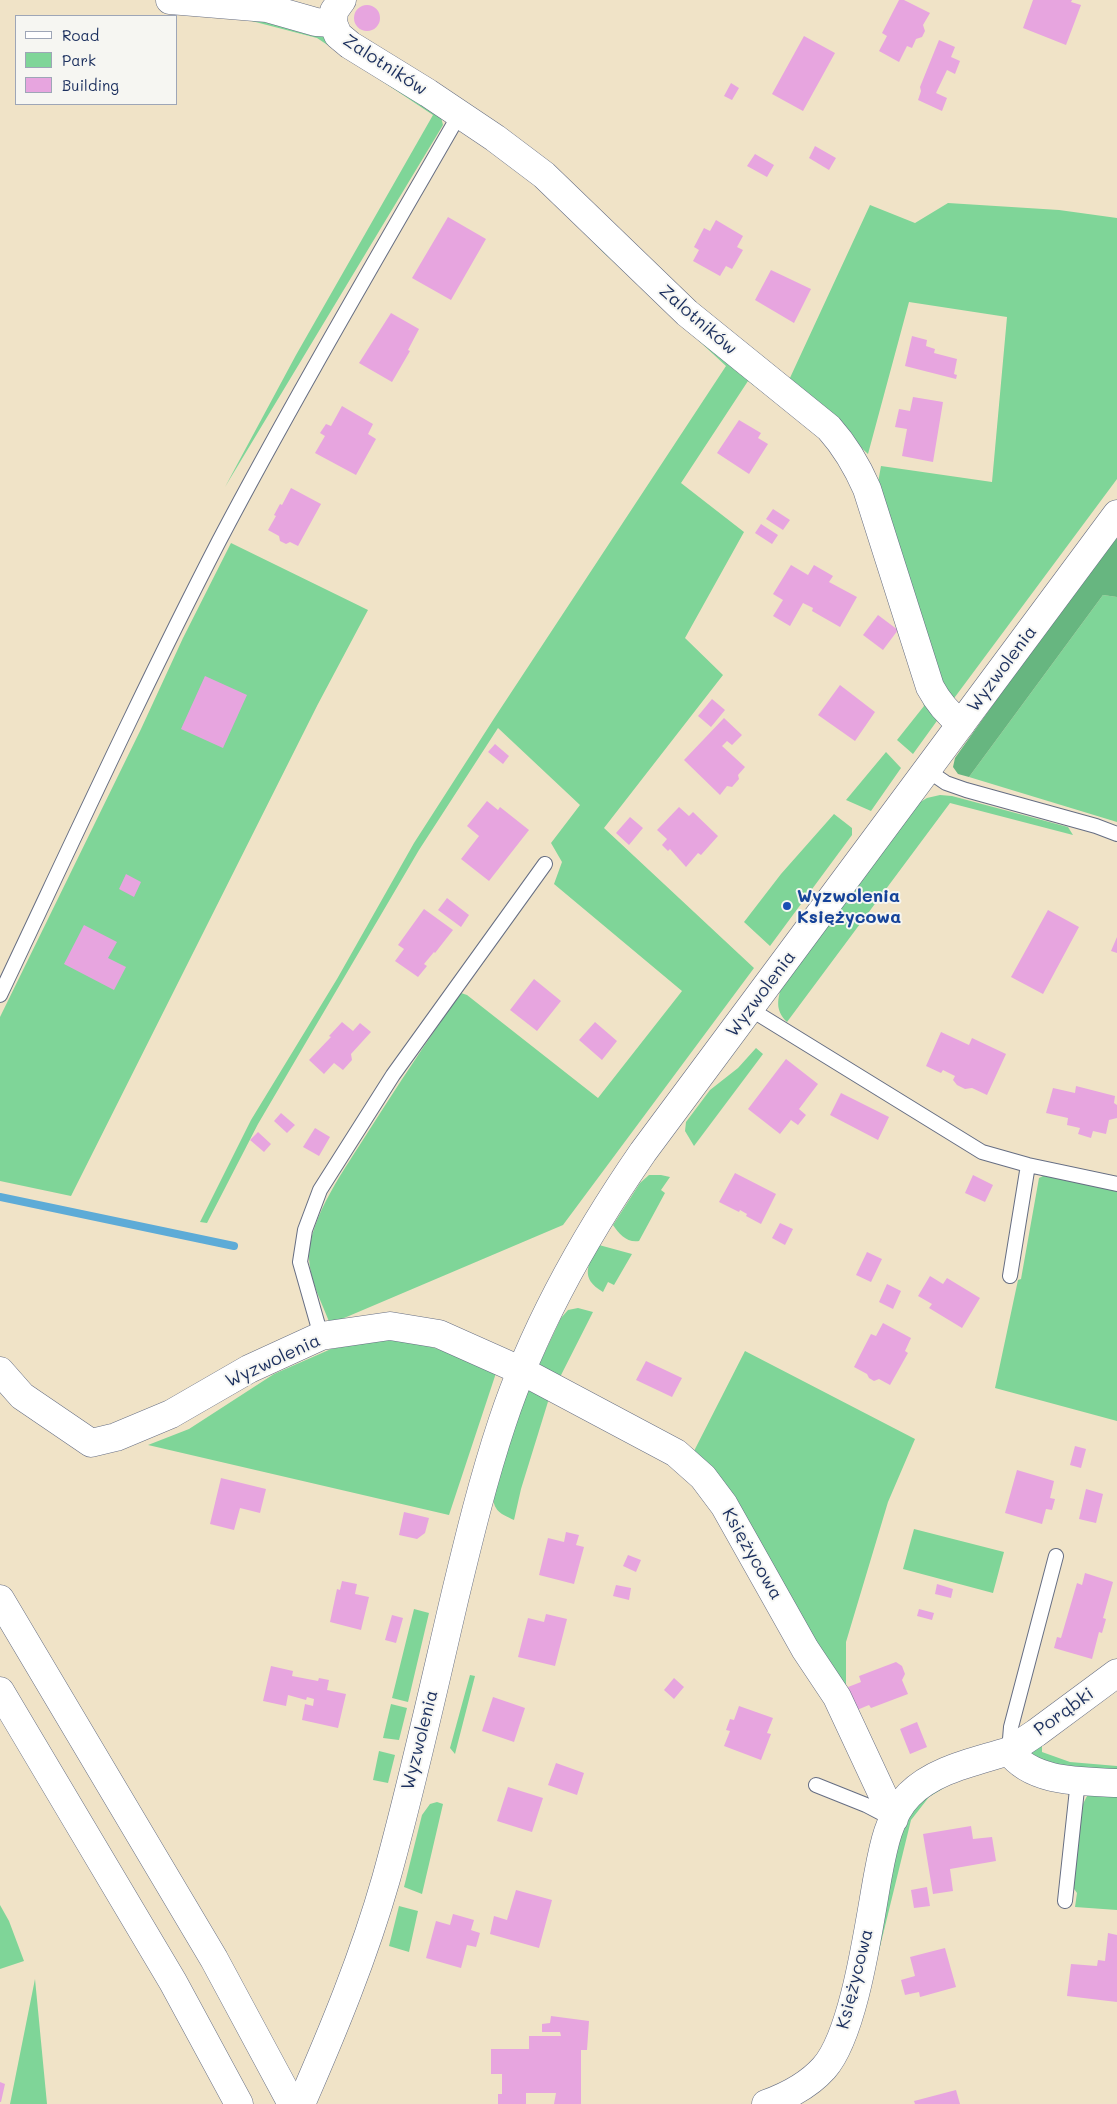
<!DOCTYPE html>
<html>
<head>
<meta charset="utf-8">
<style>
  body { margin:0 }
  #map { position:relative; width:1117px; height:2104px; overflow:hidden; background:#f0e3c7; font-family:Mali,sans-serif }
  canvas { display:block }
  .legend { position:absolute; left:15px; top:15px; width:162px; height:90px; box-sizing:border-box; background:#f6f6f2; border:1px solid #9ea6b7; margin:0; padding:6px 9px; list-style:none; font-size:15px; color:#1b2f5e }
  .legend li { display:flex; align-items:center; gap:10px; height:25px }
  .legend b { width:25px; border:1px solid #9ea6b7 }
</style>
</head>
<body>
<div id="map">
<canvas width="1117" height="2104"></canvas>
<ul class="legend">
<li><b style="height:6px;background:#fff"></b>Road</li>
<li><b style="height:14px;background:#7fd598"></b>Park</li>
<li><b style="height:14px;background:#e7a5df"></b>Building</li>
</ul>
</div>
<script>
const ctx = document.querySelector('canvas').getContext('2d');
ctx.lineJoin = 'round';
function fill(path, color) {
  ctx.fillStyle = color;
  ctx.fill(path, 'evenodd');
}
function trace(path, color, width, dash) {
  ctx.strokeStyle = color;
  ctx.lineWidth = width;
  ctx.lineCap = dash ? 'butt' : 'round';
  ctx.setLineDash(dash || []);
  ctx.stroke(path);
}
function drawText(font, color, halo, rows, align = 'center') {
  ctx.font = font + ' Mali,sans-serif';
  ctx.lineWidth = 4;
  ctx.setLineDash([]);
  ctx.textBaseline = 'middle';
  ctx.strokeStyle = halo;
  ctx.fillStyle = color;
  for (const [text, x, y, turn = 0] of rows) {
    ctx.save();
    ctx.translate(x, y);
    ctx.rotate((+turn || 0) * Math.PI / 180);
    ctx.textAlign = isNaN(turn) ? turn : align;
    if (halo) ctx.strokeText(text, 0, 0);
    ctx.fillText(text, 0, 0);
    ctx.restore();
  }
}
fill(new Path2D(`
  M 253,11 L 323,35 L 441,117 L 443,125 L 225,487 L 296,355 L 433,115 L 317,38 L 217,12 Z
  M 518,164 L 798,419 L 748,381 L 681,483 L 744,532 L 685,638 L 723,675 L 604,828 L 754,968 L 563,1225 L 330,1324 C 322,1303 310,1281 309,1259 C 308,1218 347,1166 368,1132 C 398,1085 428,1039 461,993 L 467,995 L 598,1098 L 682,991 L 554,884 L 562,862 L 551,843 L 580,805 L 498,728 L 419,850 L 258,1124 L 207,1223 L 200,1222 L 251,1120 L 337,979 L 414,843 L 495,717 L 726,366 L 604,253 Z
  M 948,203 L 1059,210 L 1117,218 L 1117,479 L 952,701 L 941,690 L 877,488 L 881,466 L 992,482 L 1007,317 L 909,302 L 868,454 L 789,380 L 870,205 L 915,223 Z
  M 231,543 L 368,610 L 318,704 L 71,1196 L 0,1181 L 0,1017 L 141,729 L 183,638 Z
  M 1103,595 L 1117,597 L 1117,822 L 969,777 Z
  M 906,646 L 939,718 L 913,754 L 897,740 L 924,706 Z
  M 886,752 L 901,768 L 871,811 L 846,800 Z
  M 940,795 L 952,796 L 1068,827 L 1073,835 L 950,803 L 787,1022 C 776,1011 777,1002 781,988 L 917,804 L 927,798 Z
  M 834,814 L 852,828 L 852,835 L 770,946 L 744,922 L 781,874 Z
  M 756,1048 L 763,1054 L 694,1146 L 685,1131 L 686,1122 L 710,1090 L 738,1068 Z
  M 649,1175 L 661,1175 L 670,1177 L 661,1190 L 665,1193 L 639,1241 C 627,1243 619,1234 613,1225 L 640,1183 Z
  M 1050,1175 L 1117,1190 L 1117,1421 L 995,1388 L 1018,1280 L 1021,1279 L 1039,1178 L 1043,1176 Z
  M 599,1245 L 632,1254 L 614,1285 L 608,1282 L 603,1292 C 579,1278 588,1264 599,1245 Z
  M 578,1308 L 593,1312 L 557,1383 L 536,1371 L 561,1318 L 568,1310 Z
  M 386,1339 L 422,1344 L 465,1358 L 496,1373 L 449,1515 L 148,1445 L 189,1429 L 274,1374 L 331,1349 Z
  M 745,1351 L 915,1439 L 888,1502 L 846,1642 L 846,1691 L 694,1451 Z
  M 530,1387 L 551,1392 L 521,1489 L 514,1520 C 501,1514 493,1511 493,1495 L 515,1424 Z
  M 914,1529 L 1004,1552 L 993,1593 L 903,1569 Z
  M 414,1609 L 429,1613 L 408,1702 L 392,1698 Z
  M 470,1675 L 475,1676 L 455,1754 L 450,1748 Z
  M 391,1704 L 407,1708 L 399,1740 L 383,1738 Z
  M 1042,1743 L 1042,1752 L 1070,1762 L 1117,1766 L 1117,1778 L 1083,1776 L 1032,1756 L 1032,1748 Z
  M 379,1751 L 395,1755 L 388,1783 L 373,1780 Z
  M 960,1778 L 929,1797 L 911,1820 L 876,1963 L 896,1839 L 916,1803 Z
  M 1095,1792 L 1117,1792 L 1117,1910 L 1075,1907 L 1077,1893 L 1072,1886 L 1083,1804 L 1087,1796 Z
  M 437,1802 L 443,1804 L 422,1894 L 404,1887 L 422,1815 L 430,1804 Z
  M 0,1905 L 9,1921 L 24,1961 L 0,1969 Z
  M 399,1906 L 418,1911 L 409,1952 L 389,1946 Z
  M 35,1979 L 47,2104 L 10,2104 Z`), '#7fd598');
fill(new Path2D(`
  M 1117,537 L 1117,597 L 1103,595 L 969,777 L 958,774 L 953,767 L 955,758 L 1066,602 Z`), '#67b680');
trace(new Path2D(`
  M 0,1197 L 234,1246`), '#5dabd7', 8);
fill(new Path2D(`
  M 899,0 L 904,0 L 930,13 L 923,25 L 925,31 L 922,37 L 916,39 L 912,48 L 907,46 L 899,62 L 879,51 L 887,36 L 882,33 Z
  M 1033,0 L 1072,0 L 1071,2 L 1081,5 L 1066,45 L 1023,28 Z
  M354 18a13 13 0 1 1 26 0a13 13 0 1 1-26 0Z
  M 804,36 L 835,53 L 803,111 L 772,94 Z
  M 939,40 L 955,47 L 951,57 L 960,61 L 955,74 L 947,70 L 936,93 L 947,98 L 942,111 L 918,100 L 921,91 L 920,87 Z
  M 731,83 L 739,88 L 732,100 L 724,96 Z
  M 815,146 L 836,158 L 829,170 L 809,158 Z
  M 755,154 L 774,165 L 767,177 L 747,166 Z
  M 448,217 L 486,239 L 451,300 L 412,278 Z
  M 716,220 L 743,236 L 737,247 L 743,250 L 732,269 L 726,266 L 720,276 L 693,261 L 699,250 L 694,247 L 704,228 L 710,231 Z
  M 771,270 L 811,289 L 794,323 L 755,300 Z
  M 391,313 L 419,329 L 408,350 L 410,351 L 392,382 L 359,363 Z
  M 912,336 L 927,340 L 926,346 L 935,349 L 934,353 L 957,359 L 954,374 L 957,375 L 956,379 L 905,366 Z
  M 913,397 L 943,402 L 933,462 L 902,456 L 907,429 L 895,427 L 899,409 L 910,411 Z
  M 342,406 L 373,424 L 368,434 L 376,439 L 356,475 L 315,453 L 325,436 L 320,433 L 326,424 L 331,426 Z
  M 739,420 L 761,433 L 758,438 L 768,444 L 749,474 L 717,453 Z
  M 291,488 L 321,504 L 298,546 L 290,542 L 286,544 L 280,541 L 279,536 L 268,530 L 276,516 L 274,515 L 280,504 L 282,505 Z
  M 773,509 L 790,520 L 783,530 L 766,519 Z
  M 761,524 L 778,535 L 772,544 L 755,533 Z
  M 791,565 L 808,575 L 814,565 L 833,576 L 829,582 L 857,597 L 840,627 L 812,611 L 813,608 L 803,603 L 790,626 L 773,616 L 783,600 L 773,594 Z
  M 878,615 L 898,630 L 883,650 L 863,635 Z
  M 205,676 L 247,695 L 223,748 L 181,729 Z
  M 840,685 L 875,712 L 855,741 L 818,715 Z
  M 712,699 L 725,710 L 711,727 L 698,716 Z
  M 724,718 L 742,735 L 732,745 L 727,741 L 722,746 L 745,767 L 738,775 L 739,779 L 732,787 L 727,786 L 720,795 L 684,760 Z
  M 495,744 L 509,756 L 503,764 L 488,752 Z
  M 487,801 L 498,810 L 500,807 L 529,830 L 489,881 L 461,859 L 479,836 L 467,826 Z
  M 679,807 L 689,816 L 693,812 L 718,836 L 701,855 L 698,853 L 686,867 L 670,849 L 668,851 L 662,845 L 667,839 L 657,830 Z
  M 630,817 L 643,828 L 629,845 L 616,833 Z
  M 126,874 L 141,882 L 134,897 L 119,889 Z
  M 447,898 L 469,915 L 461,927 L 438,910 Z
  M 424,909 L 453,930 L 435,953 L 434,952 L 424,964 L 427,966 L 418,977 L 395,961 L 404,949 L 398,945 Z
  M 1048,910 L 1079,927 L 1043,994 L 1011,977 Z
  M 84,925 L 117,942 L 108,958 L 126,967 L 114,990 L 64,964 Z
  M 1117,937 L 1117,953 L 1111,951 Z
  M 534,979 L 561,1001 L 537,1031 L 510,1010 Z
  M 342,1022 L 353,1031 L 360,1023 L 371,1032 L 351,1054 L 352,1060 L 343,1070 L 334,1063 L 324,1074 L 309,1060 L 331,1037 L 329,1036 Z
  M 595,1022 L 617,1041 L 602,1060 L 579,1040 Z
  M 941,1032 L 969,1045 L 972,1038 L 1006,1054 L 987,1095 L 972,1088 L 965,1089 L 957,1085 L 953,1080 L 955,1076 L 943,1070 L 941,1073 L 926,1066 Z
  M 786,1059 L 818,1084 L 799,1109 L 806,1115 L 798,1125 L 791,1120 L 780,1134 L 748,1109 Z
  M 1076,1086 L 1115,1096 L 1114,1103 L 1117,1105 L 1117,1118 L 1109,1120 L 1106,1134 L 1093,1131 L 1091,1138 L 1078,1134 L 1080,1128 L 1067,1125 L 1068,1118 L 1046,1113 L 1053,1088 L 1075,1093 Z
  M 841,1093 L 889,1117 L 878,1140 L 830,1115 Z
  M 281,1113 L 295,1125 L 287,1133 L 274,1121 Z
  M 315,1128 L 330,1137 L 319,1156 L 303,1147 Z
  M 258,1132 L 271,1144 L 264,1152 L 250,1140 Z
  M 735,1173 L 776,1194 L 761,1224 L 746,1216 L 747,1214 L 740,1210 L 739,1212 L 719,1202 Z
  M 973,1175 L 993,1185 L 985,1202 L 965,1193 Z
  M 780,1223 L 793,1229 L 785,1245 L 772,1238 Z
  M 867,1252 L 882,1259 L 871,1282 L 856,1275 Z
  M 930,1276 L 943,1284 L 947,1278 L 980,1298 L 962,1328 L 929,1308 L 932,1304 L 918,1296 Z
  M 887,1284 L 901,1291 L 893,1309 L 879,1302 Z
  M 883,1323 L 911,1338 L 905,1351 L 908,1353 L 890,1385 L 879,1379 L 874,1381 L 869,1378 L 867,1374 L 854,1367 L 871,1334 L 876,1336 Z
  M 646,1361 L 682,1378 L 672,1397 L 636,1380 Z
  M 1075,1446 L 1086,1449 L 1081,1468 L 1070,1465 Z
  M 1017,1470 L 1054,1481 L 1050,1498 L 1055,1499 L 1052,1510 L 1046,1509 L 1042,1524 L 1005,1513 Z
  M 221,1478 L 266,1489 L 260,1513 L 240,1508 L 234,1530 L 210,1524 Z
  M 1086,1489 L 1103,1494 L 1096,1523 L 1079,1519 Z
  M 404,1512 L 429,1518 L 425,1533 L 417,1539 L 399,1535 Z
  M 566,1532 L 579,1535 L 576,1545 L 584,1547 L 574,1584 L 539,1575 L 548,1538 L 564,1542 Z
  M 628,1555 L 641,1560 L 636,1572 L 623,1566 Z
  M 1085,1573 L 1113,1582 L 1103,1618 L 1106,1619 L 1102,1633 L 1099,1632 L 1092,1659 L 1054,1648 L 1057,1637 L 1061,1638 L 1077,1583 L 1082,1585 Z
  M 342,1581 L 357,1584 L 355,1594 L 369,1597 L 361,1630 L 330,1622 L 337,1589 L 340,1590 Z
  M 937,1584 L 953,1589 L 951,1598 L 935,1594 Z
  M 616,1585 L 631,1588 L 629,1600 L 613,1596 Z
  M 919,1609 L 934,1613 L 932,1620 L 917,1616 Z
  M 546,1614 L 567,1619 L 555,1666 L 518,1657 L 528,1618 L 544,1622 Z
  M 392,1615 L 403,1618 L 396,1643 L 385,1640 Z
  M 896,1662 L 902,1666 L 905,1674 L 902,1680 L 908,1694 L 871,1708 L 869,1705 L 857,1710 L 848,1687 L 861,1682 L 859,1676 Z
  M 271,1666 L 293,1671 L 292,1676 L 318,1681 L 319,1678 L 329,1680 L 327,1690 L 346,1694 L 338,1728 L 302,1720 L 305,1704 L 313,1706 L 314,1699 L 307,1697 L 306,1700 L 288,1695 L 286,1706 L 263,1701 Z
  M 674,1678 L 684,1687 L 674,1699 L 664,1690 Z
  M 493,1697 L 525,1708 L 514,1742 L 482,1731 Z
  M 739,1706 L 773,1718 L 767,1733 L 771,1734 L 761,1760 L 724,1746 L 730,1731 L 726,1730 L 730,1719 L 734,1720 Z
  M 917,1722 L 927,1747 L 910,1754 L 900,1729 Z
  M 556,1763 L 584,1773 L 577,1795 L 548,1785 Z
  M 508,1787 L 543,1798 L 532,1832 L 497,1821 Z
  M 971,1826 L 973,1839 L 992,1837 L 996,1861 L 950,1869 L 953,1891 L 933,1894 L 923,1834 Z
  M 927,1887 L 930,1906 L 914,1908 L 911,1890 Z
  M 516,1890 L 552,1900 L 539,1948 L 490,1934 L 494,1916 L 507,1920 Z
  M 453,1914 L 474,1920 L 471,1930 L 480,1933 L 476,1947 L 467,1945 L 461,1968 L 426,1958 L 436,1921 L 450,1925 Z
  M 1108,1933 L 1117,1935 L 1117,2002 L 1067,1996 L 1071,1964 L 1097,1966 L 1098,1960 L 1105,1961 Z
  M 945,1948 L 956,1987 L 920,1997 L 919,1992 L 905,1995 L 901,1980 L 915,1976 L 910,1957 Z
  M 551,2016 L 589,2021 L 587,2050 L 581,2050 L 581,2104 L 554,2104 L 556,2093 L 526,2093 L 526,2104 L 498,2104 L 498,2094 L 502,2094 L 502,2074 L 491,2074 L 491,2049 L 529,2049 L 529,2036 L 561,2036 L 560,2032 L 542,2032 L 542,2024 L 550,2023 Z
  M 0,2082 L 5,2084 L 1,2102 L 0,2102 Z
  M 956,2090 L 960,2104 L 915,2104 L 914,2101 Z`), '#e7a5df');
const lane = new Path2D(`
  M 927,770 L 946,783 L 966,790 L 1096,826 L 1117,834
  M 0,995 C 72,843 142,690 219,541 C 295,397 378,256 459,115
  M 750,1009 L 982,1152 L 1028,1165 L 1117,1184
  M 1010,1276 L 1028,1165
  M 321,1336 L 300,1262 L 305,1230 L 320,1190 L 393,1075 L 545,864
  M 1009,1751 L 1011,1727 L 1056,1556
  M 816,1785 L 866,1805 L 889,1817
  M 1065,1901 L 1078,1780`);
const street = new Path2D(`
  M 170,0 L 267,8 L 316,22 L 333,23
  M 342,0 L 334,11 L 333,23 L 338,35 L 350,45 L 428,93 L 495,138 L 544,175 L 687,313 L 829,428 C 846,447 857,466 867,489 L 930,687 C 938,702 947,713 961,724
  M 0,1371 L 22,1396 L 91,1443 L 116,1437 L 171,1414 L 249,1369 L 321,1336 L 390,1326 L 439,1334 L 522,1371 L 676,1453 L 703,1477 L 724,1505 L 805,1649 L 837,1697 L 894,1819
  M 1009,1751 L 1036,1733 L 1117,1673
  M 766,2104 C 788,2096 808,2086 824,2068 C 855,2033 869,1923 878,1875 C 883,1848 889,1815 909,1795 C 935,1769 975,1762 1009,1751 C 1032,1783 1081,1781 1117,1783`);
const secondary = new Path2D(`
  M 301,2104 C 333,2031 364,1956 386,1879 C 412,1786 433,1690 455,1596 C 469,1538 483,1480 502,1423 C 534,1326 585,1236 643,1152 L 1117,514`);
const highway = new Path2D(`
  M 0,1599 L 214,1959 L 292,2104
  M 0,1691 L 173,1982 L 239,2104`);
trace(lane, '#666e83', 16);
trace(street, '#666e83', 29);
trace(secondary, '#666e83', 29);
trace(highway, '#666e83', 29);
trace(lane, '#fff', 14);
trace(street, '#fff', 28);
trace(secondary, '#fff', 28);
trace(highway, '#fff', 28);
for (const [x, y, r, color] of [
  [787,906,5,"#1a4fb4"]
]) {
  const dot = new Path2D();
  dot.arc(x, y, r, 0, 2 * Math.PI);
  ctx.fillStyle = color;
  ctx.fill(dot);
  trace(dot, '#f6f6f2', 2);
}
drawText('18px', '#1b2f5e', '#f6f6f2', [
  ["Zalotników",385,65,33],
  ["Zalotników",698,320,41],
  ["Wyzwolenia",1002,669,-53],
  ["Wyzwolenia",761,994,-53],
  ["Wyzwolenia",273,1361,-25],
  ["Księżycowa",752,1554,60],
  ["Porąbki",1064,1712,-36],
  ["Wyzwolenia",420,1740,-76],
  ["Księżycowa",855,1979,-76]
]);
drawText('bold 18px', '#164399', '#f6f6f2', [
  ["Wyzwolenia",797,896],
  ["Księżycowa",797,917]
], 'left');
</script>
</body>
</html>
